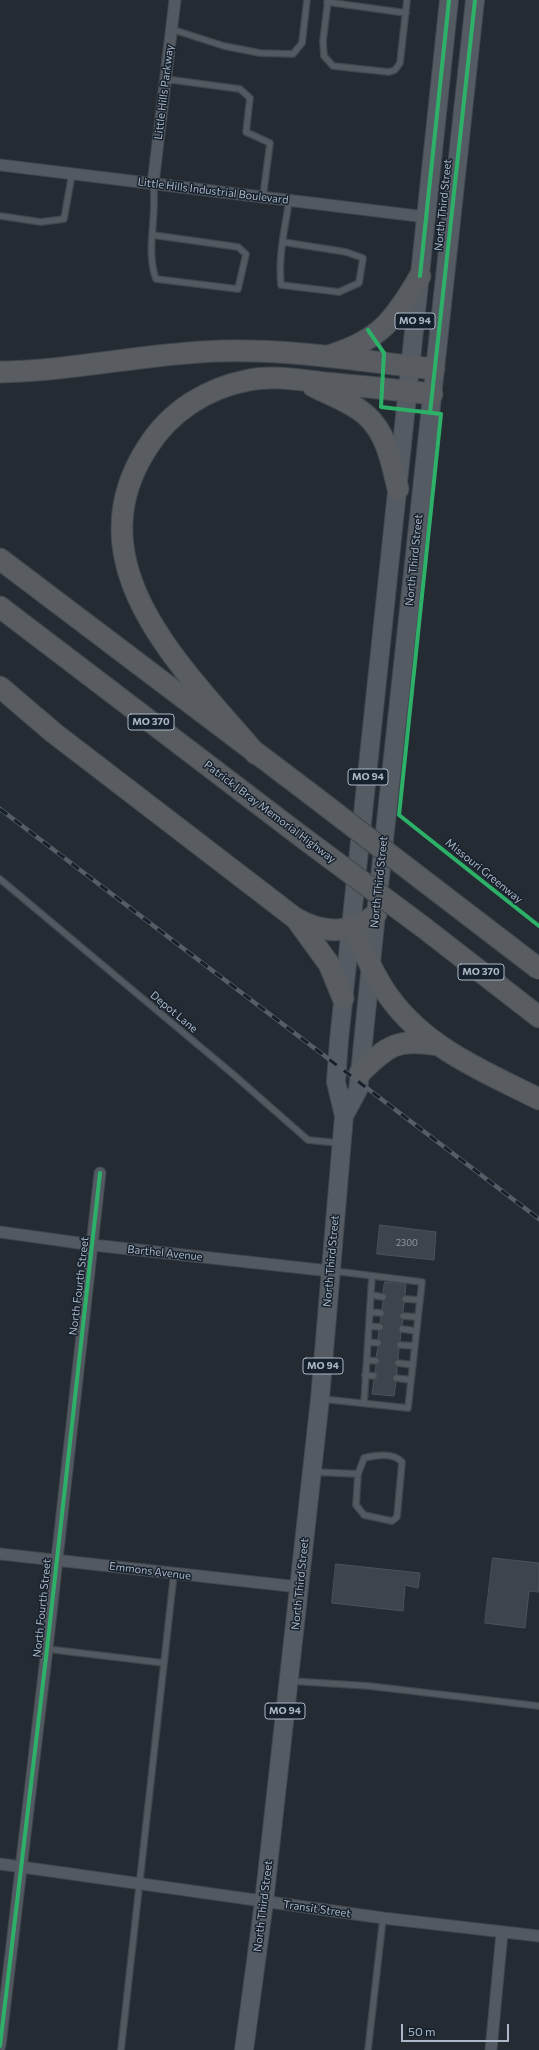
<!DOCTYPE html>
<html>
<head>
<meta charset="utf-8">
<style>
  body { margin:0 }
  #map { position:relative; width:539px; height:2050px; overflow:hidden; background:#242b32; font-family:Commissioner,sans-serif }
  canvas { display:block }
  .scale { position:absolute; left:401px; top:2024px; width:108px; height:18px; box-sizing:border-box; border:2px solid #abb7c6; border-top:0; padding-left:5px; font-size:12px; line-height:14px; white-space:nowrap; color:#abb7c6; -webkit-text-stroke:3px #17212d; paint-order:stroke }
</style>
</head>
<body>
<div id="map">
<canvas width="539" height="2050"></canvas>
<div class="scale">50 m</div>
</div>
<script>
const ctx = document.querySelector('canvas').getContext('2d');
ctx.lineJoin = 'round';
function fill(path, color) {
  ctx.fillStyle = color;
  ctx.fill(path, 'evenodd');
}
function trace(path, color, width, dash) {
  ctx.strokeStyle = color;
  ctx.lineWidth = width;
  ctx.lineCap = dash ? 'butt' : 'round';
  ctx.setLineDash(dash || []);
  ctx.stroke(path);
}
function drawText(font, color, halo, rows, align = 'center') {
  ctx.font = font + ' Commissioner,sans-serif';
  ctx.lineWidth = 3;
  ctx.setLineDash([]);
  ctx.textBaseline = 'middle';
  ctx.strokeStyle = halo;
  ctx.fillStyle = color;
  for (const [text, x, y, turn = 0] of rows) {
    ctx.save();
    ctx.translate(x, y);
    ctx.rotate((+turn || 0) * Math.PI / 180);
    ctx.textAlign = isNaN(turn) ? turn : align;
    if (halo) ctx.strokeText(text, 0, 0);
    ctx.fillText(text, 0, 0);
    ctx.restore();
  }
}
const building = new Path2D(`
  M 380,1225 L 436,1232 L 434,1260 L 377,1254 Z
  M 385,1282 L 406,1284 L 405,1295 L 401,1298 L 404,1303 L 403,1312 L 399,1315 L 403,1320 L 402,1325 L 398,1329 L 401,1333 L 400,1341 L 396,1344 L 399,1349 L 398,1359 L 394,1363 L 397,1367 L 397,1374 L 392,1378 L 396,1382 L 394,1396 L 372,1394 L 374,1380 L 378,1376 L 375,1372 L 376,1365 L 380,1361 L 376,1357 L 378,1347 L 382,1344 L 378,1339 L 379,1331 L 384,1328 L 380,1323 L 381,1317 L 385,1314 L 382,1309 L 383,1301 L 387,1297 L 383,1293 Z
  M 493,1558 L 539,1563 L 539,1592 L 529,1591 L 525,1628 L 485,1623 Z
  M 336,1564 L 420,1573 L 418,1588 L 405,1585 L 403,1611 L 332,1603 Z`);
fill(building, '#3e444b');
trace(building, '#4b525a', 1);
const lane = new Path2D(`
  M 328,0 L 323,41 L 324,56 L 333,66 L 389,72 L 395,70 L 400,63 L 407,0
  M 327,2 L 406,13
  M 171,29 L 224,46 L 260,53 L 293,54 L 302,43 L 307,0
  M 165,79 L 240,89 L 250,98 L 246,132 L 270,143 L 263,197
  M 153,184 C 158,215 145,250 156,279 L 238,289 L 246,254 L 238,247 L 153,235
  M 0,216 L 41,222 L 64,219 L 72,174
  M 283,242 L 346,252 L 363,258 L 359,283 L 339,292 L 281,285 C 278,256 285,228 289,201
  M 0,879 L 234,1075 L 308,1140 L 339,1143
  M 371,1295 L 383,1297
  M 405,1299 L 420,1300
  M 370,1312 L 381,1313
  M 403,1316 L 418,1317
  M 369,1326 L 380,1327
  M 402,1329 L 416,1331
  M 368,1342 L 378,1343
  M 400,1345 L 415,1346
  M 367,1360 L 376,1361
  M 398,1363 L 413,1365
  M 365,1375 L 374,1376
  M 396,1378 L 411,1380
  M 322,1399 L 408,1408 L 422,1282 L 334,1271
  M 364,1403 L 372,1276
  M 314,1472 L 358,1474 L 364,1458 C 376,1455 393,1452 402,1462 L 397,1517 L 392,1521 L 364,1515 L 356,1505 L 358,1474
  M 47,1649 L 164,1663
  M 291,1681 L 369,1686 L 539,1706
  M 121,2050 L 174,1573
  M 368,2050 L 383,1918`);
const street = new Path2D(`
  M 0,165 L 426,217
  M 153,184 L 175,0
  M 0,1232 L 93,1245 L 330,1271
  M 0,1554 L 299,1587
  M 0,1864 L 383,1918 L 539,1936
  M 0,2046 L 47,1649 L 100,1173
  M 491,2050 L 502,1933`);
const primary = new Path2D(`
  M 344,1116 L 358,1090 L 360,1073 L 376,914 L 475,0
  M 244,2050 L 264,1902 L 320,1399 L 344,1116 L 336,1082 L 339,1040 L 449,0`);
const highway = new Path2D(`
  M 331,355 C 380,340 395,319 420,276
  M 0,372 C 74,371 146,353 220,351 C 291,349 363,361 434,369
  M 313,386 C 330,395 352,402 367,416 C 387,434 392,464 398,489
  M 0,559 L 308,792
  M 0,607 L 302,837
  M 0,687 L 54,733 L 295,918 C 321,933 352,936 376,914
  M 256,754 C 185,670 71,566 147,448 C 170,411 207,388 249,380 C 273,375 301,380 326,383 C 361,386 396,390 432,394
  M 297,920 L 329,964 L 343,998
  M 423,927 L 539,1017
  M 352,928 C 364,951 374,977 390,998 C 426,1048 485,1072 539,1099
  M 360,1073 C 388,1045 398,1038 438,1045`);
trace(lane, '#40464c', 8);
trace(street, '#40464c', 13);
trace(primary, '#41474f', 20);
trace(highway, '#40474e', 23);
trace(lane, '#535961', 5.5);
trace(street, '#535961', 11);
trace(primary, '#555b63', 18);
trace(highway, '#595c60', 21);
const rail = new Path2D(`
  M 0,809 L 539,1219`);
trace(rail, '#575d64', 4.5);
trace(rail, '#17212d', 3, [9]);
const highwayBridge = new Path2D(`
  M 308,792 L 539,969
  M 302,837 L 423,927`);
trace(highwayBridge, '#40474e', 23, []);
trace(highwayBridge, '#595c60', 21);
trace(new Path2D(`
  M 420,276 L 449,0
  M 368,330 L 384,353 L 381,407 L 441,414 L 399,815 L 539,926
  M 430,413 L 475,0
  M 0,2046 L 47,1649 L 100,1173`), '#2db169', 4);
drawText('9px', '#909aa7', null, [
  ["2300",407,1243]
]);
for (const [x, y, w] of [
  [415,321,40],
  [151,722,46],
  [368,777,40],
  [481,972,46],
  [323,1366,40],
  [285,1711,40]
]) {
  const box = new Path2D();
  box.roundRect(x - w / 2, y - 8, w, 16, 3);
  ctx.fillStyle = '#17212d';
  ctx.fill(box);
  trace(box, '#abb7c6', 1);
}
drawText('bold 10px', '#abb7c6', null, [
  ["MO 94",415,321],
  ["MO 370",151,722],
  ["MO 94",368,777],
  ["MO 370",481,972],
  ["MO 94",323,1366],
  ["MO 94",285,1711]
]);
drawText('11px', '#abb7c6', '#17212d', [
  ["Little Hills Parkway",164,92,-83],
  ["Little Hills Industrial Boulevard",213,191,7],
  ["North Third Street",443,205,-84],
  ["North Third Street",414,560,-84],
  ["Patrick J Bray Memorial Highway",270,812,37],
  ["Missouri Greenway",484,871,39],
  ["North Third Street",379,882,-84],
  ["Depot Lane",174,1012,40],
  ["Barthel Avenue",165,1253,6],
  ["North Third Street",331,1261,-85],
  ["North Fourth Street",79,1286,-83],
  ["Emmons Avenue",150,1571,7],
  ["North Third Street",300,1584,-84],
  ["North Fourth Street",42,1608,-84],
  ["North Third Street",263,1906,-83],
  ["Transit Street",317,1909,8]
]);
</script>
</body>
</html>
